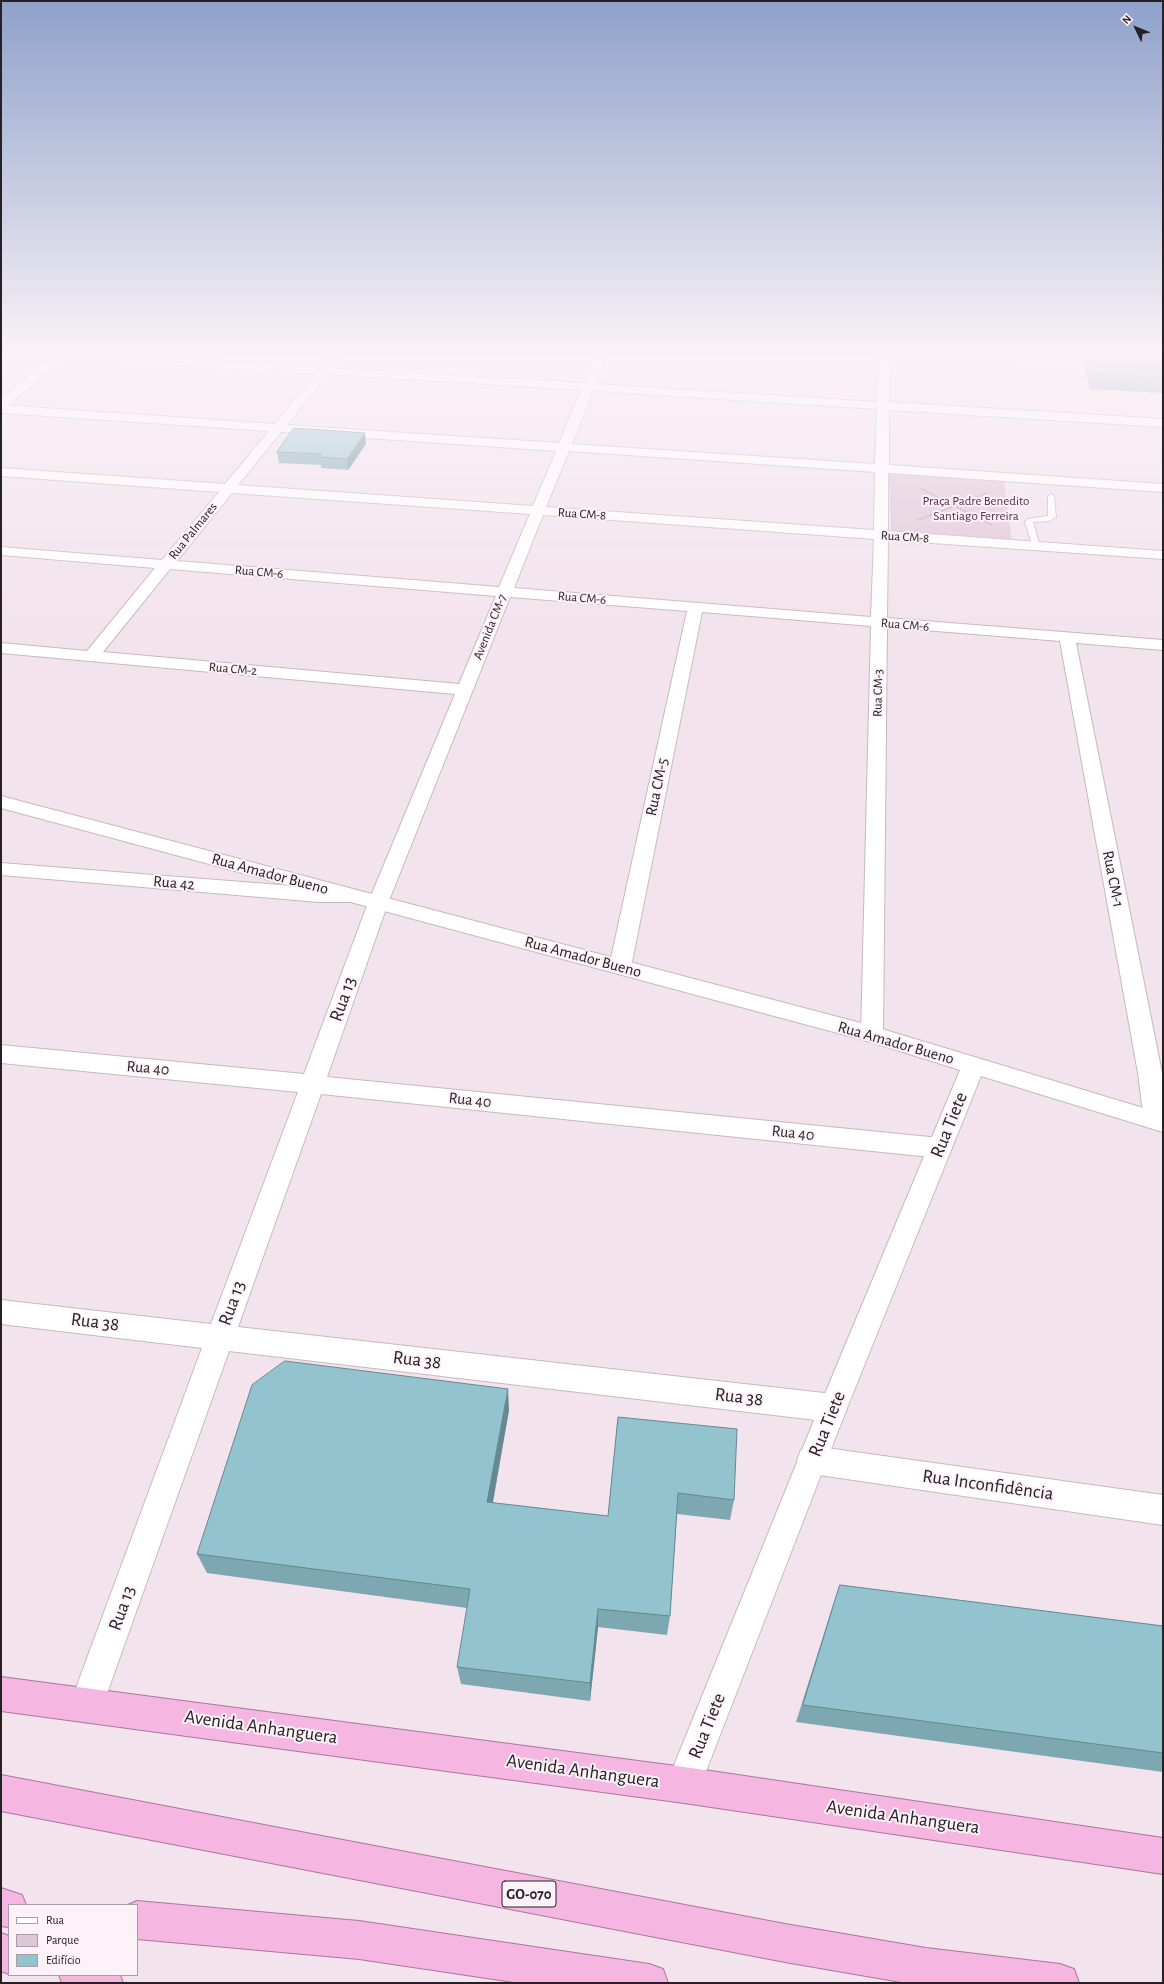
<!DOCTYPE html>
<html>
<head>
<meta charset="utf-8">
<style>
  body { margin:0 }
  #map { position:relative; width:1164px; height:1984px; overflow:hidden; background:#f3e3ed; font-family:"Alegreya Sans",sans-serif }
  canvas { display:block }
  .frame { position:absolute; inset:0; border:2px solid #262124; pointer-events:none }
  .legend { position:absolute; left:8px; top:1904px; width:130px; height:72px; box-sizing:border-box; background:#fef2f9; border:1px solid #a89ea4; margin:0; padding:5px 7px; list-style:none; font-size:12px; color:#262124 }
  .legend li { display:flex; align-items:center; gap:8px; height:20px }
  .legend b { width:20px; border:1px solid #a89ea4 }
  .north { position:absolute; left:1116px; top:8px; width:40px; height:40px; -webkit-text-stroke:3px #fef2f9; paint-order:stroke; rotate:313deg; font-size:11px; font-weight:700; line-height:16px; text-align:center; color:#262124 }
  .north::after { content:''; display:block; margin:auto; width:14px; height:18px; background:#262124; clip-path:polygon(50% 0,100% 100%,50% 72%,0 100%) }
</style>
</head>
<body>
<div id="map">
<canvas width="1164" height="1984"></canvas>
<div class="frame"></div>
<ul class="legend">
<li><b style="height:5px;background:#fff"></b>Rua</li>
<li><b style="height:11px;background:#dfc6d6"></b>Parque</li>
<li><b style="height:11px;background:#92c3ce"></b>Edifício</li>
</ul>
<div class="north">N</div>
</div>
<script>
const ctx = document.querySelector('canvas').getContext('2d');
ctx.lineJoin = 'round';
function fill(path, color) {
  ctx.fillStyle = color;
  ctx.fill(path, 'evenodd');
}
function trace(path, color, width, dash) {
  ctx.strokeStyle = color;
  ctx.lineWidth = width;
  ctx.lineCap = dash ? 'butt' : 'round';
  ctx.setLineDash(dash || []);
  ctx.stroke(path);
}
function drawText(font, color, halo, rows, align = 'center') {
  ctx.font = font + ' "Alegreya Sans",sans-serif';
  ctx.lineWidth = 4;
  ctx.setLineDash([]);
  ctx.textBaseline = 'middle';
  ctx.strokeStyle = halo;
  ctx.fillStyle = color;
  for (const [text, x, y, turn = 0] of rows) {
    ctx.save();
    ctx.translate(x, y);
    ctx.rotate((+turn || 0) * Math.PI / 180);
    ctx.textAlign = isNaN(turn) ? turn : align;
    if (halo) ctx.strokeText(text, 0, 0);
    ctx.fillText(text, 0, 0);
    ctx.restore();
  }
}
fill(new Path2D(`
  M 1131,351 L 1163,351 L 1163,364 L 1136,364 Z
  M 889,474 L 1004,480 L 1012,541 L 891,532 Z`), '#dfc6d6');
const service = new Path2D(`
  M 991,351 L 1044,351 L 1033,355 Z
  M 1051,494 L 1054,496 L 1056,517 L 1049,521 L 1033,522 L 1040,546 L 1033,548 L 1025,522 L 1028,519 L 1048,516 L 1048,496 Z`);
const minor = new Path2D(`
  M 3,351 L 65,351 L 322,367 L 335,351 L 346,351 L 333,368 L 584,383 L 597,351 L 609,351 L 595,384 L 877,402 L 878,351 L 890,351 L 889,402 L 1163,419 L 1163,427 L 889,410 L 889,465 L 1163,484 L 1163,492 L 888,473 L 888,531 L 1163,551 L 1163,559 L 888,540 L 887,618 L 1163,640 L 1163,650 L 1076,643 L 1162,1073 L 1163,1127 L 1156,1129 L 1147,1127 L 1144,1120 L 1138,1073 L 1060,641 L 887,627 L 883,1034 L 880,1040 L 872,1042 L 864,1040 L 861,1034 L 871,626 L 702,612 L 631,967 L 628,972 L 620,974 L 612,972 L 609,967 L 687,611 L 510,597 L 388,903 L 327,1077 L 940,1138 L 949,1141 L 952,1148 L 949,1155 L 940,1158 L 321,1094 L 238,1327 L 833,1394 L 843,1398 L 847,1408 L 843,1418 L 833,1422 L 229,1351 L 99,1716 L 87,1721 L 75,1716 L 70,1704 L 202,1348 L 1,1324 L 1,1300 L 211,1324 L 298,1092 L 1,1063 L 1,1045 L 304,1074 L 368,903 L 455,694 L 1,653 L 1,643 L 87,651 L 155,568 L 1,555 L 1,547 L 162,560 L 219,492 L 1,476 L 1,468 L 225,484 L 269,431 L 1,413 L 1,405 L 275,424 L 316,374 L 8,354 ZM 328,374 L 581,390 L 559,443 L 287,425 ZM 593,391 L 877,409 L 875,464 L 572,444 ZM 281,432 L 556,451 L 533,506 L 238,485 ZM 569,451 L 875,472 L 874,530 L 546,507 ZM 232,493 L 530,514 L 499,587 L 177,561 ZM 543,515 L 874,539 L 871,617 L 514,588 ZM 170,569 L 496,596 L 459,684 L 103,652 Z
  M 1,863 L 319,888 L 348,888 L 355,890 L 358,895 L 355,900 L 348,902 L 319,902 L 1,875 Z
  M 812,1446 L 1163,1495 L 1163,1525 L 812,1474 L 801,1470 L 797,1460 L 801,1450 Z`);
const tertiary = new Path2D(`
  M 60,351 L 72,351 L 5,408 L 1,409 L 1,399 Z
  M 878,351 L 946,351 L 1114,361 L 1120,364 L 1114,367 L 883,354 Z
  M 1,796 L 872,1026 L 1163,1114 L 1163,1132 L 981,1076 L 847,1408 L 696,1797 L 684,1803 L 672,1797 L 666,1785 L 819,1408 L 960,1070 L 871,1042 L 1,808 Z`);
const trunk = new Path2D(`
  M 1,1677 L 684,1767 L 1163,1838 L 1163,1874 L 684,1803 L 1,1711 Z
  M 1,1775 L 785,1924 L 926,1948 L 1060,1964 L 1074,1969 L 1079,1983 L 907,1983 L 785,1962 L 1,1811 Z
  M 1,1888 L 22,1895 L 26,1905 L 9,1905 L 9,1927 L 1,1926 Z
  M 137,1901 L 359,1921 L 649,1964 L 663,1969 L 668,1983 L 520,1983 L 359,1959 L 137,1939 L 137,1905 L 128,1905 Z
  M 1,1933 L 9,1936 L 9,1974 L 1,1971 Z
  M 59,1975 L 120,1975 L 123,1983 L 62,1983 Z`);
trace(service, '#c6b8c1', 2);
trace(minor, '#c6b8c1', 2);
trace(tertiary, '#c6b8c1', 2);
trace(trunk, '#ac769a', 2);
trace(new Path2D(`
  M 920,488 L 992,525
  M 918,520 L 988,493`), '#a69ba2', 1.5, [1.5, 1]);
fill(service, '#fff');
fill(minor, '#fff');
fill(tertiary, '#fff');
fill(trunk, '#f6b6e2');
fill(new Path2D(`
  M 1099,351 L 1126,351 L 1125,355 L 1163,358 L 1163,393 L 1090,389 L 1084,367 L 1088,352 L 1099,353 Z
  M 366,444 L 348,470 L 321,468 L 321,465 L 279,463 L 277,452 Z
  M 509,1410 L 493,1503 L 608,1516 L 618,1417 L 734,1500 L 730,1520 L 677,1514 L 670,1616 L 667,1635 L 598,1627 L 590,1701 L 461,1684 L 457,1667 L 467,1608 L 207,1573 L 197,1554 Z
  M 840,1585 L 1163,1626 L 1163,1772 L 796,1722 L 833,1605 Z`), '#7ea8b1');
fill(new Path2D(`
  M 365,433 L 366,444 L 348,470 L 347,459 Z
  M 508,1389 L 509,1410 L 489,1522 L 487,1502 Z
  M 598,1609 L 598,1627 L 590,1701 L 590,1683 Z`), '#668890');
const building = new Path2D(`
  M 1088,352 L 1163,358 L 1163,378 L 1094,374 Z
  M 294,428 L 365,433 L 347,459 L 320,457 L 322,454 L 277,452 Z
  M 285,1361 L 508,1389 L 487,1502 L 608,1516 L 618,1417 L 737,1429 L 734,1500 L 678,1493 L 670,1616 L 598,1609 L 590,1683 L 457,1667 L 470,1589 L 197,1554 L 252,1385 Z
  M 840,1585 L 1163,1626 L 1163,1753 L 803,1705 Z`);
fill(building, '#92c3ce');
trace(building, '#668890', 1);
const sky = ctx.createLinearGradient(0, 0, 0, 629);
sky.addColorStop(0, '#8ea1ca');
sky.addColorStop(0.56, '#faf2f7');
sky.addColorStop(1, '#faf2f700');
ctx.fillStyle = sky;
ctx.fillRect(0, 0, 1164, 629);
drawText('13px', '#5a2b4c', '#fef2f9', [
  ["Praça Padre Benedito",976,501],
  ["Santiago Ferreira",976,516]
]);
drawText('13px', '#262124', '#fef2f9', [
  ["Rua CM-8",582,514,4],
  ["Rua Palmares",193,531,-51],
  ["Rua CM-8",905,537,4],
  ["Rua CM-6",259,572,5],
  ["Rua CM-6",582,598,5],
  ["Rua CM-6",905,625,5],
  ["Avenida CM-7",490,627,-68],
  ["Rua CM-2",233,669,5],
  ["Rua CM-3",878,693,-89]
]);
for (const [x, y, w] of [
  [529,1894,54]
]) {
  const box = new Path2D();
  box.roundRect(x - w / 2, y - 13, w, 26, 3);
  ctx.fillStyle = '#fef2f9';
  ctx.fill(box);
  trace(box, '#262124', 1);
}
drawText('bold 15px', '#262124', null, [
  ["GO-070",529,1894]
]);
drawText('16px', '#262124', '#fef2f9', [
  ["Rua CM-5",657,787,-78],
  ["Rua Amador Bueno",270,874,15],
  ["Rua CM-1",1113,879,79],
  ["Rua 42",174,883,5],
  ["Rua Amador Bueno",583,957,15],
  ["Rua Amador Bueno",896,1043,16],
  ["Rua 40",148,1068,5],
  ["Rua 40",470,1100,6],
  ["Rua 40",793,1133,6]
]);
drawText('19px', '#262124', '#fef2f9', [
  ["Rua 13",343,999,-70],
  ["Rua Tiete",949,1125,-68],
  ["Rua 13",232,1303,-70],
  ["Rua 38",95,1322,7],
  ["Rua 38",417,1360,7],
  ["Rua 38",739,1397,7],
  ["Rua Tiete",827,1424,-68],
  ["Rua Inconfidência",988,1485,8],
  ["Rua 13",122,1608,-70],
  ["Rua Tiete",707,1726,-68],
  ["Avenida Anhanguera",261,1727,8],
  ["Avenida Anhanguera",583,1771,8],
  ["Avenida Anhanguera",903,1817,8]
]);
</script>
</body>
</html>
